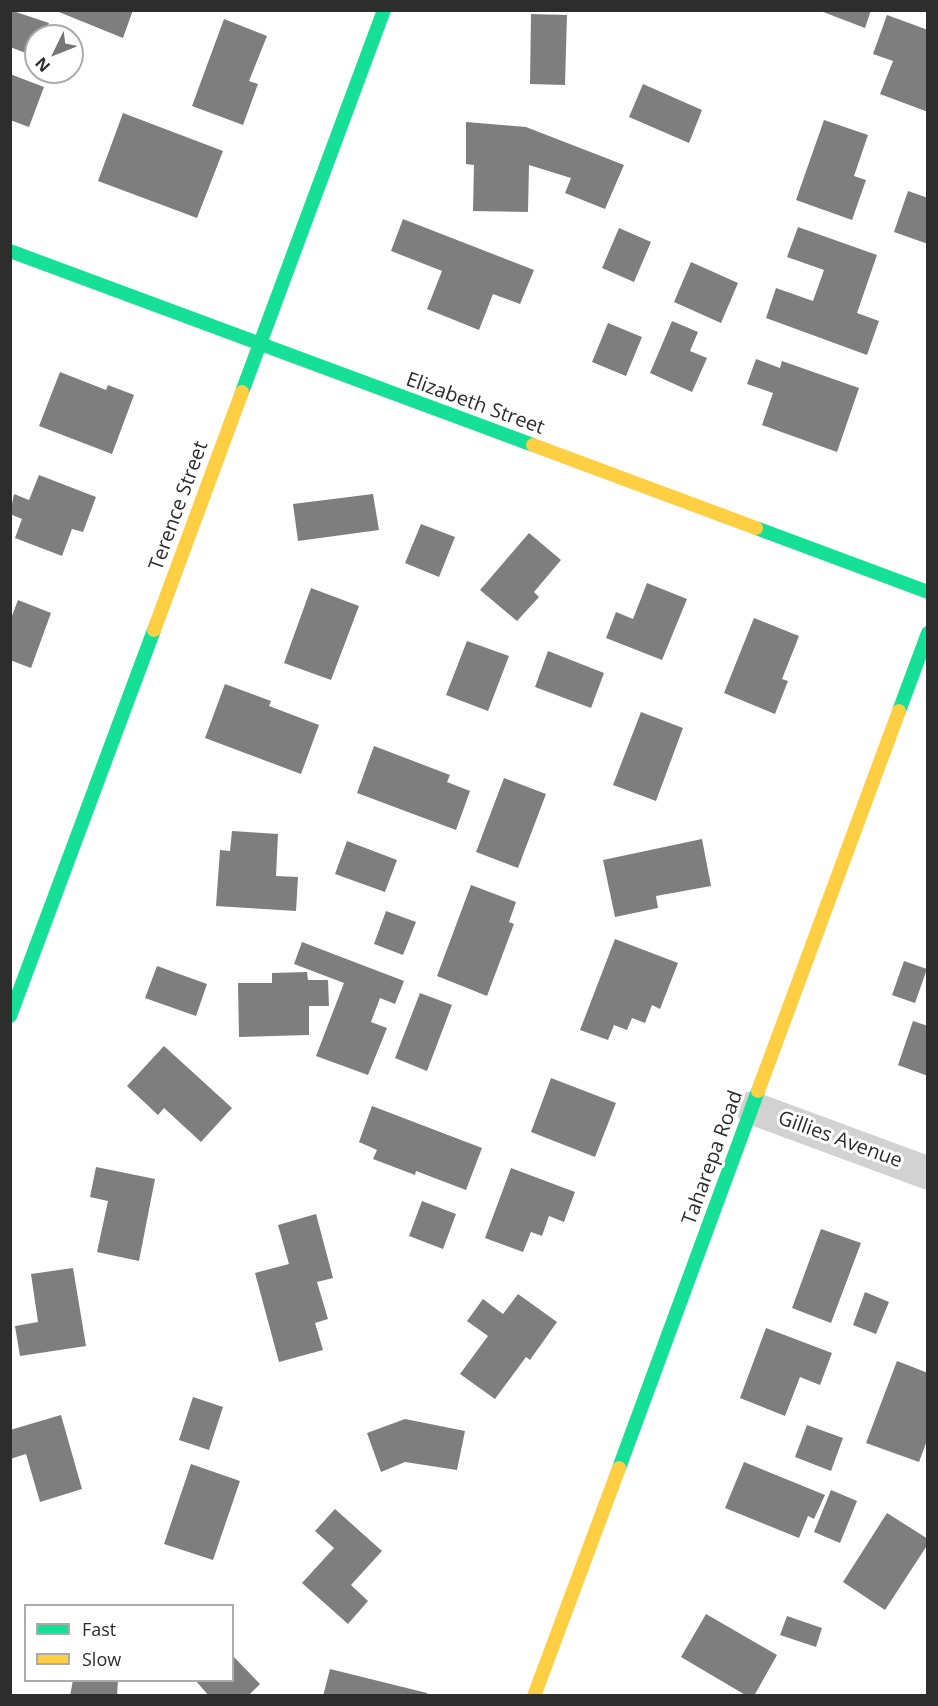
<!DOCTYPE html>
<html>
<head>
<meta charset="utf-8">
<style>
  body { margin:0 }
  #map { position:relative; width:938px; height:1706px; overflow:hidden; background:#fff; font-family:"Open Sans",sans-serif }
  canvas { display:block }
  .frame { position:absolute; inset:0; border:12px solid #2d2d2d; pointer-events:none }
  .legend { position:absolute; left:24px; top:1604px; width:210px; height:78px; box-sizing:border-box; background:#fff; border:2px solid #ababab; margin:0; padding:8px 10px; list-style:none; font-size:18px; color:#2d2d2d }
  .legend li { display:flex; align-items:center; gap:12px; height:30px }
  .legend b { width:30px; border:2px solid #ababab }
  .north { position:absolute; left:24px; top:24px; width:60px; height:60px; box-sizing:border-box; background:#fff; border:2px solid #ababab; border-radius:50%; rotate:227deg; font-size:16px; font-weight:700; line-height:24px; text-align:center; color:#2d2d2d }
  .north::after { content:''; display:block; margin:auto; width:21px; height:27px; background:#767676; clip-path:polygon(50% 0,100% 100%,50% 72%,0 100%) }
</style>
</head>
<body>
<div id="map">
<canvas width="938" height="1706"></canvas>
<div class="frame"></div>
<ul class="legend">
<li><b style="height:8px;background:#16e098"></b>Fast</li>
<li><b style="height:8px;background:#ffcf43"></b>Slow</li>
</ul>
<div class="north">N</div>
</div>
<script>
const ctx = document.querySelector('canvas').getContext('2d');
ctx.lineJoin = 'round';
function fill(path, color) {
  ctx.fillStyle = color;
  ctx.fill(path, 'evenodd');
}
function trace(path, color, width, dash) {
  ctx.strokeStyle = color;
  ctx.lineWidth = width;
  ctx.lineCap = dash ? 'butt' : 'round';
  ctx.setLineDash(dash || []);
  ctx.stroke(path);
}
function drawText(font, color, halo, rows, align = 'center') {
  ctx.font = font + ' "Open Sans",sans-serif';
  ctx.lineWidth = 6;
  ctx.setLineDash([]);
  ctx.textBaseline = 'middle';
  ctx.strokeStyle = halo;
  ctx.fillStyle = color;
  for (const [text, x, y, turn = 0] of rows) {
    ctx.save();
    ctx.translate(x, y);
    ctx.rotate((+turn || 0) * Math.PI / 180);
    ctx.textAlign = isNaN(turn) ? turn : align;
    if (halo) ctx.strokeText(text, 0, 0);
    ctx.fillText(text, 0, 0);
    ctx.restore();
  }
}
fill(new Path2D(`
  M 10,10 L 49,23 L 44,36 L 36,36 L 36,57 L 10,47 Z
  M 54,10 L 133,10 L 123,38 Z
  M 818,10 L 871,10 L 865,28 Z
  M 531,14 L 567,15 L 565,85 L 530,84 Z
  M 887,15 L 928,30 L 928,112 L 880,94 L 893,61 L 873,54 Z
  M 224,19 L 267,36 L 249,81 L 258,84 L 243,125 L 192,106 Z
  M 10,74 L 44,87 L 29,127 L 10,120 Z
  M 643,84 L 702,110 L 689,143 L 629,117 Z
  M 123,113 L 223,151 L 197,218 L 98,181 Z
  M 824,120 L 868,135 L 854,176 L 866,180 L 852,220 L 796,200 Z
  M 466,122 L 526,127 L 624,165 L 605,209 L 565,193 L 571,178 L 529,165 L 528,212 L 473,211 L 474,165 L 466,164 Z
  M 908,191 L 928,198 L 928,244 L 894,232 Z
  M 403,219 L 534,270 L 520,304 L 493,294 L 479,330 L 427,309 L 442,271 L 391,251 Z
  M 798,227 L 877,255 L 857,313 L 879,321 L 867,355 L 766,318 L 776,288 L 813,301 L 824,270 L 787,257 Z
  M 619,228 L 651,242 L 634,282 L 602,268 Z
  M 691,262 L 738,283 L 721,323 L 674,302 Z
  M 672,321 L 698,332 L 690,351 L 707,358 L 692,392 L 650,373 Z
  M 608,323 L 642,337 L 626,376 L 592,362 Z
  M 756,359 L 780,368 L 782,361 L 859,388 L 837,452 L 762,425 L 773,393 L 747,384 Z
  M 60,372 L 106,390 L 108,385 L 134,395 L 112,454 L 39,426 Z
  M 39,475 L 96,497 L 83,532 L 72,529 L 62,556 L 15,538 L 22,519 L 10,514 L 14,494 L 29,500 Z
  M 373,494 L 379,530 L 298,541 L 293,504 Z
  M 421,524 L 455,537 L 439,577 L 405,563 Z
  M 529,533 L 561,560 L 534,592 L 539,597 L 517,621 L 480,590 Z
  M 647,583 L 687,599 L 662,660 L 606,638 L 616,612 L 633,619 Z
  M 311,588 L 359,606 L 331,680 L 284,663 Z
  M 18,600 L 51,613 L 31,668 L 10,660 L 10,621 Z
  M 754,618 L 799,636 L 782,679 L 788,681 L 775,714 L 724,693 Z
  M 467,641 L 509,656 L 488,711 L 446,695 Z
  M 548,651 L 604,673 L 591,708 L 535,687 Z
  M 225,684 L 271,701 L 269,706 L 319,725 L 301,774 L 205,738 Z
  M 641,712 L 683,728 L 656,801 L 613,785 Z
  M 374,746 L 450,775 L 447,782 L 470,791 L 456,830 L 357,793 Z
  M 504,778 L 546,794 L 518,868 L 476,852 Z
  M 232,831 L 278,834 L 276,876 L 298,877 L 296,911 L 216,906 L 220,850 L 230,851 Z
  M 702,839 L 711,886 L 656,896 L 658,908 L 615,917 L 603,860 Z
  M 347,841 L 397,860 L 385,892 L 335,874 Z
  M 471,885 L 516,902 L 509,922 L 514,924 L 487,996 L 437,976 Z
  M 386,911 L 416,922 L 403,955 L 374,944 Z
  M 615,939 L 678,963 L 660,1009 L 652,1005 L 645,1023 L 632,1018 L 627,1030 L 614,1025 L 608,1040 L 580,1030 Z
  M 302,942 L 404,981 L 395,1004 L 380,998 L 371,1022 L 387,1028 L 368,1075 L 316,1056 L 344,983 L 294,964 Z
  M 904,961 L 927,969 L 915,1003 L 892,995 Z
  M 157,966 L 207,984 L 196,1016 L 145,998 Z
  M 307,972 L 308,980 L 328,980 L 329,1006 L 309,1006 L 309,1035 L 239,1037 L 238,983 L 272,983 L 272,973 Z
  M 420,993 L 452,1005 L 427,1071 L 395,1058 Z
  M 913,1021 L 928,1026 L 928,1076 L 898,1065 Z
  M 164,1046 L 232,1108 L 201,1142 L 164,1108 L 158,1115 L 127,1086 Z
  M 551,1078 L 616,1103 L 595,1157 L 531,1132 Z
  M 372,1106 L 482,1148 L 466,1190 L 416,1171 L 415,1175 L 373,1159 L 377,1150 L 359,1142 Z
  M 96,1167 L 155,1179 L 139,1261 L 97,1252 L 108,1201 L 90,1197 Z
  M 511,1168 L 575,1192 L 564,1222 L 549,1216 L 542,1236 L 531,1232 L 523,1252 L 485,1238 Z
  M 422,1201 L 456,1214 L 443,1249 L 409,1236 Z
  M 316,1214 L 333,1278 L 317,1282 L 328,1319 L 315,1323 L 323,1350 L 279,1362 L 255,1273 L 289,1264 L 278,1225 Z
  M 821,1229 L 861,1243 L 831,1323 L 792,1308 Z
  M 73,1268 L 86,1346 L 20,1356 L 15,1326 L 38,1322 L 31,1274 Z
  M 865,1292 L 889,1302 L 876,1334 L 853,1325 Z
  M 518,1294 L 557,1322 L 530,1360 L 526,1357 L 495,1399 L 460,1374 L 488,1336 L 467,1321 L 483,1299 L 503,1314 Z
  M 766,1328 L 832,1353 L 820,1385 L 800,1377 L 785,1416 L 740,1398 Z
  M 897,1361 L 928,1373 L 928,1438 L 919,1462 L 866,1443 Z
  M 193,1397 L 223,1407 L 209,1450 L 179,1440 Z
  M 61,1415 L 82,1489 L 40,1502 L 26,1454 L 10,1459 L 10,1430 Z
  M 405,1419 L 465,1431 L 457,1470 L 405,1462 L 381,1472 L 367,1433 Z
  M 807,1425 L 843,1438 L 831,1471 L 795,1457 Z
  M 744,1462 L 825,1495 L 814,1519 L 808,1516 L 799,1538 L 725,1508 Z
  M 191,1464 L 240,1481 L 213,1560 L 164,1544 Z
  M 831,1490 L 857,1501 L 840,1543 L 814,1532 Z
  M 335,1509 L 382,1551 L 351,1585 L 368,1601 L 348,1624 L 302,1583 L 334,1548 L 315,1531 Z
  M 887,1513 L 928,1539 L 928,1544 L 885,1610 L 843,1582 Z
  M 706,1614 L 777,1655 L 754,1696 L 747,1696 L 681,1657 Z
  M 787,1616 L 822,1628 L 816,1647 L 780,1635 Z
  M 232,1655 L 260,1684 L 248,1696 L 209,1696 L 195,1680 L 232,1680 Z
  M 330,1669 L 427,1693 L 427,1696 L 323,1696 Z
  M 73,1680 L 118,1680 L 117,1696 L 70,1696 Z`), '#7e7e7e');
trace(new Path2D(`
  M 752,1108 L 928,1173`), '#d2d2d2', 33);
trace(new Path2D(`
  M 10,251 L 533,445
  M 242,392 L 384,10
  M 756,528 L 928,592
  M 899,711 L 928,633
  M 10,1016 L 154,630
  M 619,1468 L 758,1091`), '#16e098', 14);
trace(new Path2D(`
  M 533,445 L 756,528
  M 154,630 L 242,392
  M 758,1091 L 899,711
  M 534,1696 L 619,1468`), '#ffcf43', 14);
drawText('20px', '#2d2d2d', '#fff', [
  ["Elizabeth Street",475,404,20],
  ["Terence Street",179,506,-70],
  ["Gillies Avenue",840,1140,20],
  ["Taharepa Road",713,1158,-70]
]);
</script>
</body>
</html>
